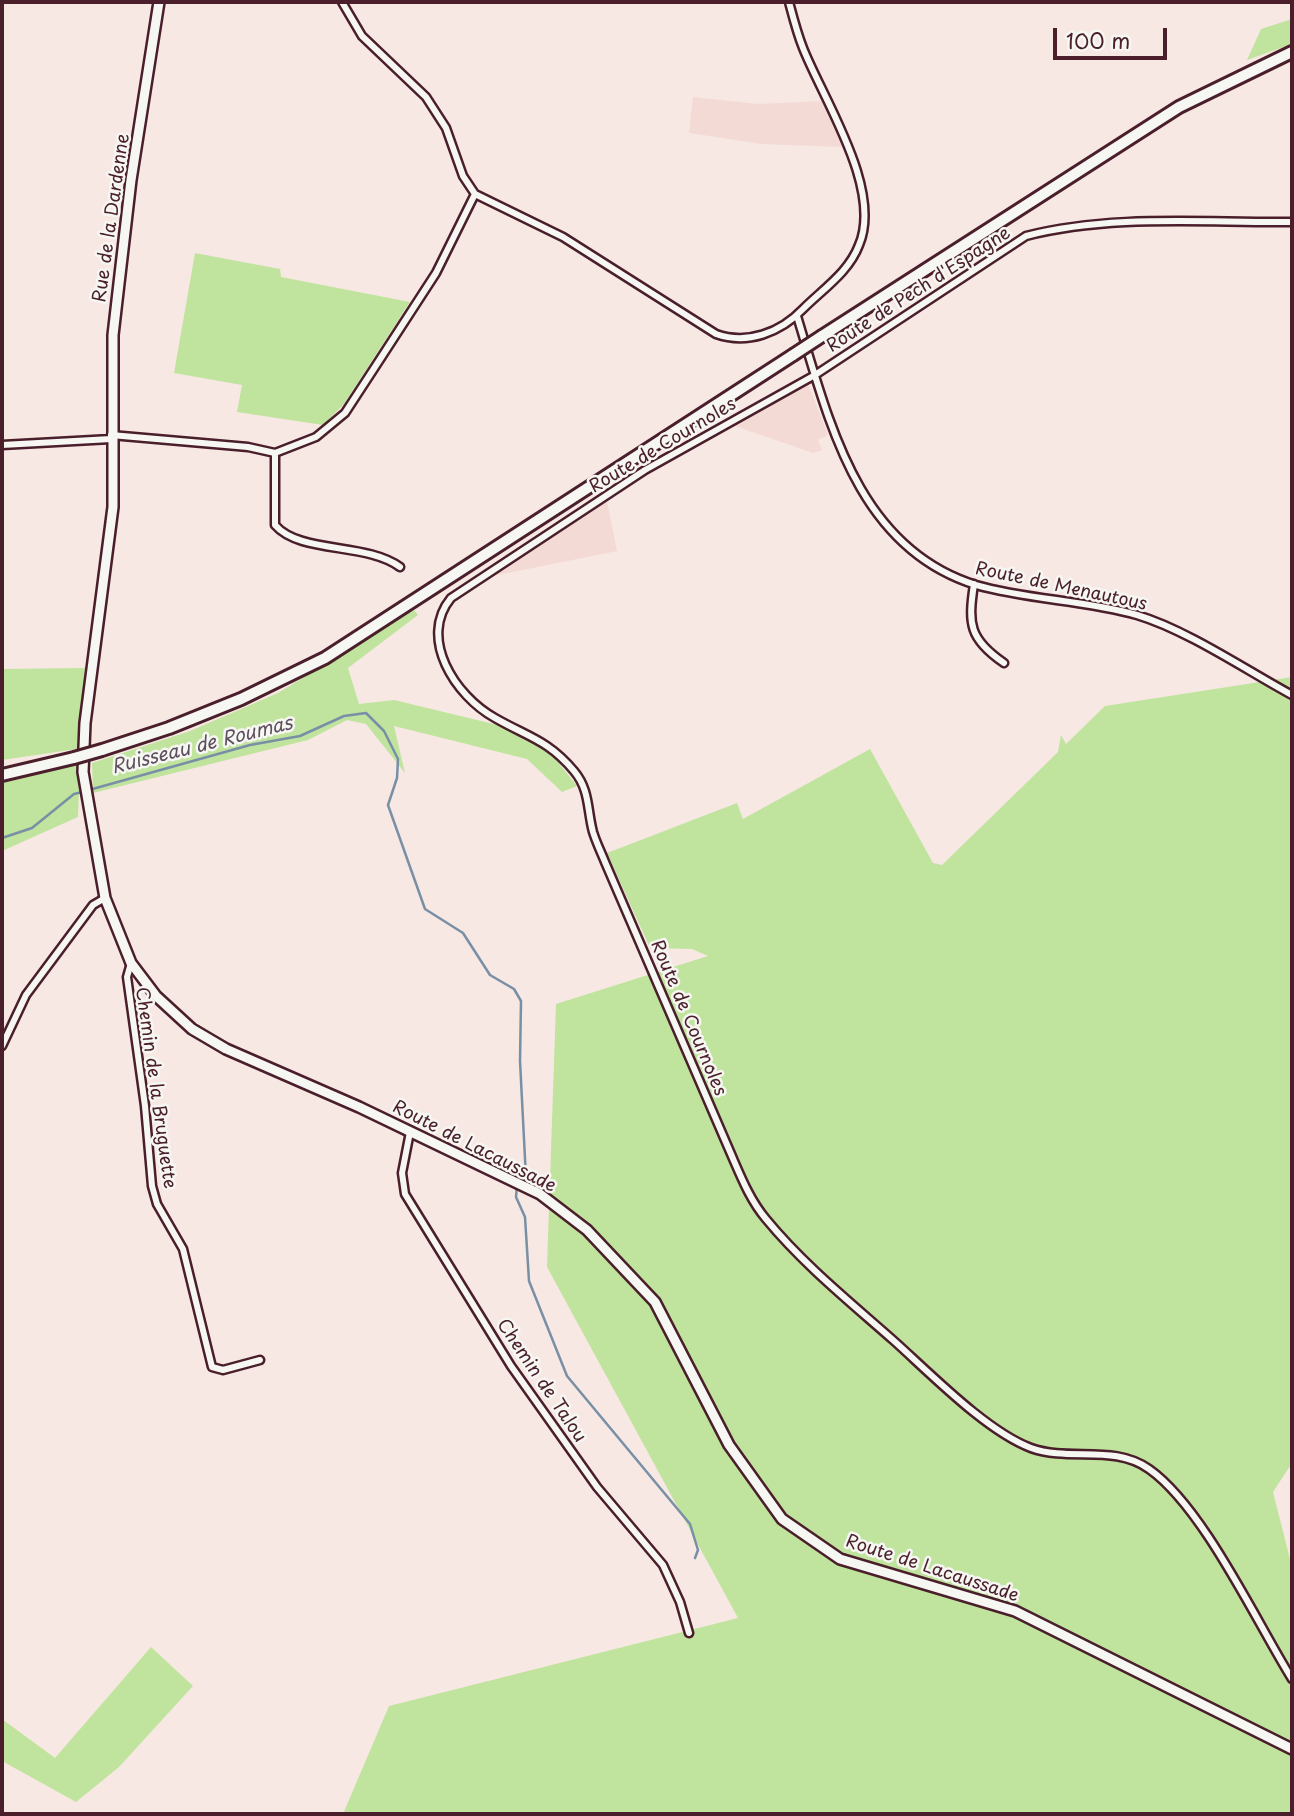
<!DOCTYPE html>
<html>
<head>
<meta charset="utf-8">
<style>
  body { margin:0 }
  #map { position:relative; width:1294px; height:1816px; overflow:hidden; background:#f7e8e3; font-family:"Playpen Sans",sans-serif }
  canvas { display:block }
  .frame { position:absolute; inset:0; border:4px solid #4a1f2b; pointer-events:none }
  .scale { position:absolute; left:1053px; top:28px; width:114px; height:32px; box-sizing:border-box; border:4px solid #4a1f2b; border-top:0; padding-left:9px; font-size:21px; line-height:24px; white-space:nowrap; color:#4a1f2b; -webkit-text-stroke:5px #f6f6f2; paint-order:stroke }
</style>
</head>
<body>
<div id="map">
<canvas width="1294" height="1816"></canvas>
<div class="frame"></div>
<div class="scale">100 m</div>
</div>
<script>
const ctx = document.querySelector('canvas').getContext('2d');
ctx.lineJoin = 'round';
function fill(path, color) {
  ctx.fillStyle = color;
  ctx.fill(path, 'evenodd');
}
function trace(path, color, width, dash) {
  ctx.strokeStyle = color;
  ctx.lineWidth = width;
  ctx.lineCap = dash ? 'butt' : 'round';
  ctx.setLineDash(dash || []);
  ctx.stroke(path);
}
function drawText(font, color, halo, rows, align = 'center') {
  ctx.font = font + ' "Playpen Sans",sans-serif';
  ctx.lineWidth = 5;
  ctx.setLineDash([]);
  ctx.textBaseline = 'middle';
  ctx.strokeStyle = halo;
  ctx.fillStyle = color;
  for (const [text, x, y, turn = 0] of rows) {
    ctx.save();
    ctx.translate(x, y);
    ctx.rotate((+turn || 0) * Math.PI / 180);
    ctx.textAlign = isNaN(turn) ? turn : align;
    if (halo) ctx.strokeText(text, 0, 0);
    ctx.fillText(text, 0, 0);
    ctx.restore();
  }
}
fill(new Path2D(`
  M 693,97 L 758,104 L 823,101 L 842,147 L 761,144 L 689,133 Z
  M 808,384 L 828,435 L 818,440 L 822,450 L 813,453 L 732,425 Z
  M 607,501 L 617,551 L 493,576 Z`), '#f4dad5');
fill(new Path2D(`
  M 1292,19 L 1292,44 L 1247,60 L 1261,29 Z
  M 195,253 L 280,269 L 281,277 L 410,302 L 344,404 L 323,425 L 237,412 L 242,385 L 174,373 Z
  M 414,610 L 418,615 L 348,668 L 359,704 L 394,700 L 506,727 L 546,747 L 577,786 L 562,792 L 527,759 L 394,726 L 405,773 L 366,724 L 347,720 L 308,740 L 93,793 L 92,763 L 190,731 L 278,693 Z
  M 85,668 L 77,749 L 2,760 L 2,669 Z
  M 1292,677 L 1292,1463 L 1273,1492 L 1292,1567 L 1292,1814 L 343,1814 L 389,1706 L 738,1618 L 547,1267 L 556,1004 L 708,956 L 692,949 L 650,948 L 607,853 L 737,803 L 743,819 L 870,749 L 933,863 L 942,865 L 1058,752 L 1061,735 L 1066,744 L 1105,706 Z
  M 80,764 L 78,817 L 2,851 L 2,783 Z
  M 151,1647 L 193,1686 L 119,1767 L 76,1802 L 2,1761 L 2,1719 L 55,1758 Z`), '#c0e49d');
trace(new Path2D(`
  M 89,790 L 250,745 L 300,736 L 344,716 L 366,713 L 384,731 L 398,759 L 397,778 L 388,805 L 425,909 L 463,933 L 490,975 L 514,989 L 521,1001 L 520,1061 L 526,1178 L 518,1174 L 516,1197 L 525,1217 L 529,1281 L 567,1376 L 690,1524 L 698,1550 L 695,1558
  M 2,838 L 32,828 L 74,794 L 82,792`), '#788fa6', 2.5);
const street = new Path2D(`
  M 475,194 L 563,237 L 716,334 C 747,345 780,333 803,309 C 823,289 849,272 859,245 C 883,189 823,99 803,48 C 797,33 793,17 789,2
  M 1292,222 C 1204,223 1112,214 1026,236 L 815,375 L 645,470 L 451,598 C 418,638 455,696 495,718 C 528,737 548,740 574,771 C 590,790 587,810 593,832 C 596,842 601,852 605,862 L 731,1154 C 741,1177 750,1200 766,1219 C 803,1264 850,1302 893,1340 C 930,1373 986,1431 1031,1448 C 1070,1462 1114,1444 1149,1469 C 1203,1507 1256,1621 1292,1679
  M 797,316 C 829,421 857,548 976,585 C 1028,600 1085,600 1137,615 C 1187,630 1246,670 1292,695
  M 111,435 L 248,447 L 275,453 L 316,437 L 345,413 L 375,367 L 436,273 L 475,194 L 463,176 L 446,128 L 426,97 L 362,36 L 342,2
  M 2,445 L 111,439
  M 275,453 L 275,525 C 300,554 366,542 400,567
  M 974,584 C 968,624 969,639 1004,663
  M 131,963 L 127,977 L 145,1106 L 152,1186 L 157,1204 L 183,1249 L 212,1367 L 223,1370 L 260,1360
  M 2,1046 L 26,995 L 93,905 L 105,898
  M 410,1132 L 402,1173 L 405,1194 L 511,1366 L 597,1487 L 663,1565 L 680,1602 L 689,1633`);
const secondary = new Path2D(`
  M 159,2 L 131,180 L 113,335 L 113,507 L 85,723 L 83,772 L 105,898 L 131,963 L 156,996 L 192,1029 L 226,1049 L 359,1107 L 540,1194 L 587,1230 L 655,1302 L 729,1445 L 782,1519 L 840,1559 L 1015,1611 L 1292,1749`);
const primary = new Path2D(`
  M 822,336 L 1179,107 L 1292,52
  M 102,750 L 169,728 L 241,699 L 325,658 L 793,355
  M 2,775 L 74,758`);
trace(street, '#4a1f2b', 11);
trace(secondary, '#4a1f2b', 14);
trace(primary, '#4a1f2b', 16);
trace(street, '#f6f6f2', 6);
trace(secondary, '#f6f6f2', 9);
trace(primary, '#f6f6f2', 10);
const primaryBridge = new Path2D(`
  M 793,355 L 822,336
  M 74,758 L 102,750`);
trace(primaryBridge, '#4a1f2b', 16, []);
trace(primaryBridge, '#f6f6f2', 10);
drawText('18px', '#4a1f2b', '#f6f6f2', [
  ["Rue de la Dardenne",112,218,-82],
  ["Route de Pech d'Espagne",919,290,-33],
  ["Route de Cournoles",663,446,-31],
  ["Route de Menautous",1061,587,12],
  ["Route de Cournoles",688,1018,67],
  ["Chemin de la Bruguette",155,1088,82],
  ["Route de Lacaussade",474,1147,27],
  ["Chemin de Talou",541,1381,56],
  ["Route de Lacaussade",932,1569,18]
]);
drawText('italic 19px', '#5d4e5e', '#f6f6f2', [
  ["Ruisseau de Roumas",202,746,-14]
]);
</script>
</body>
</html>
